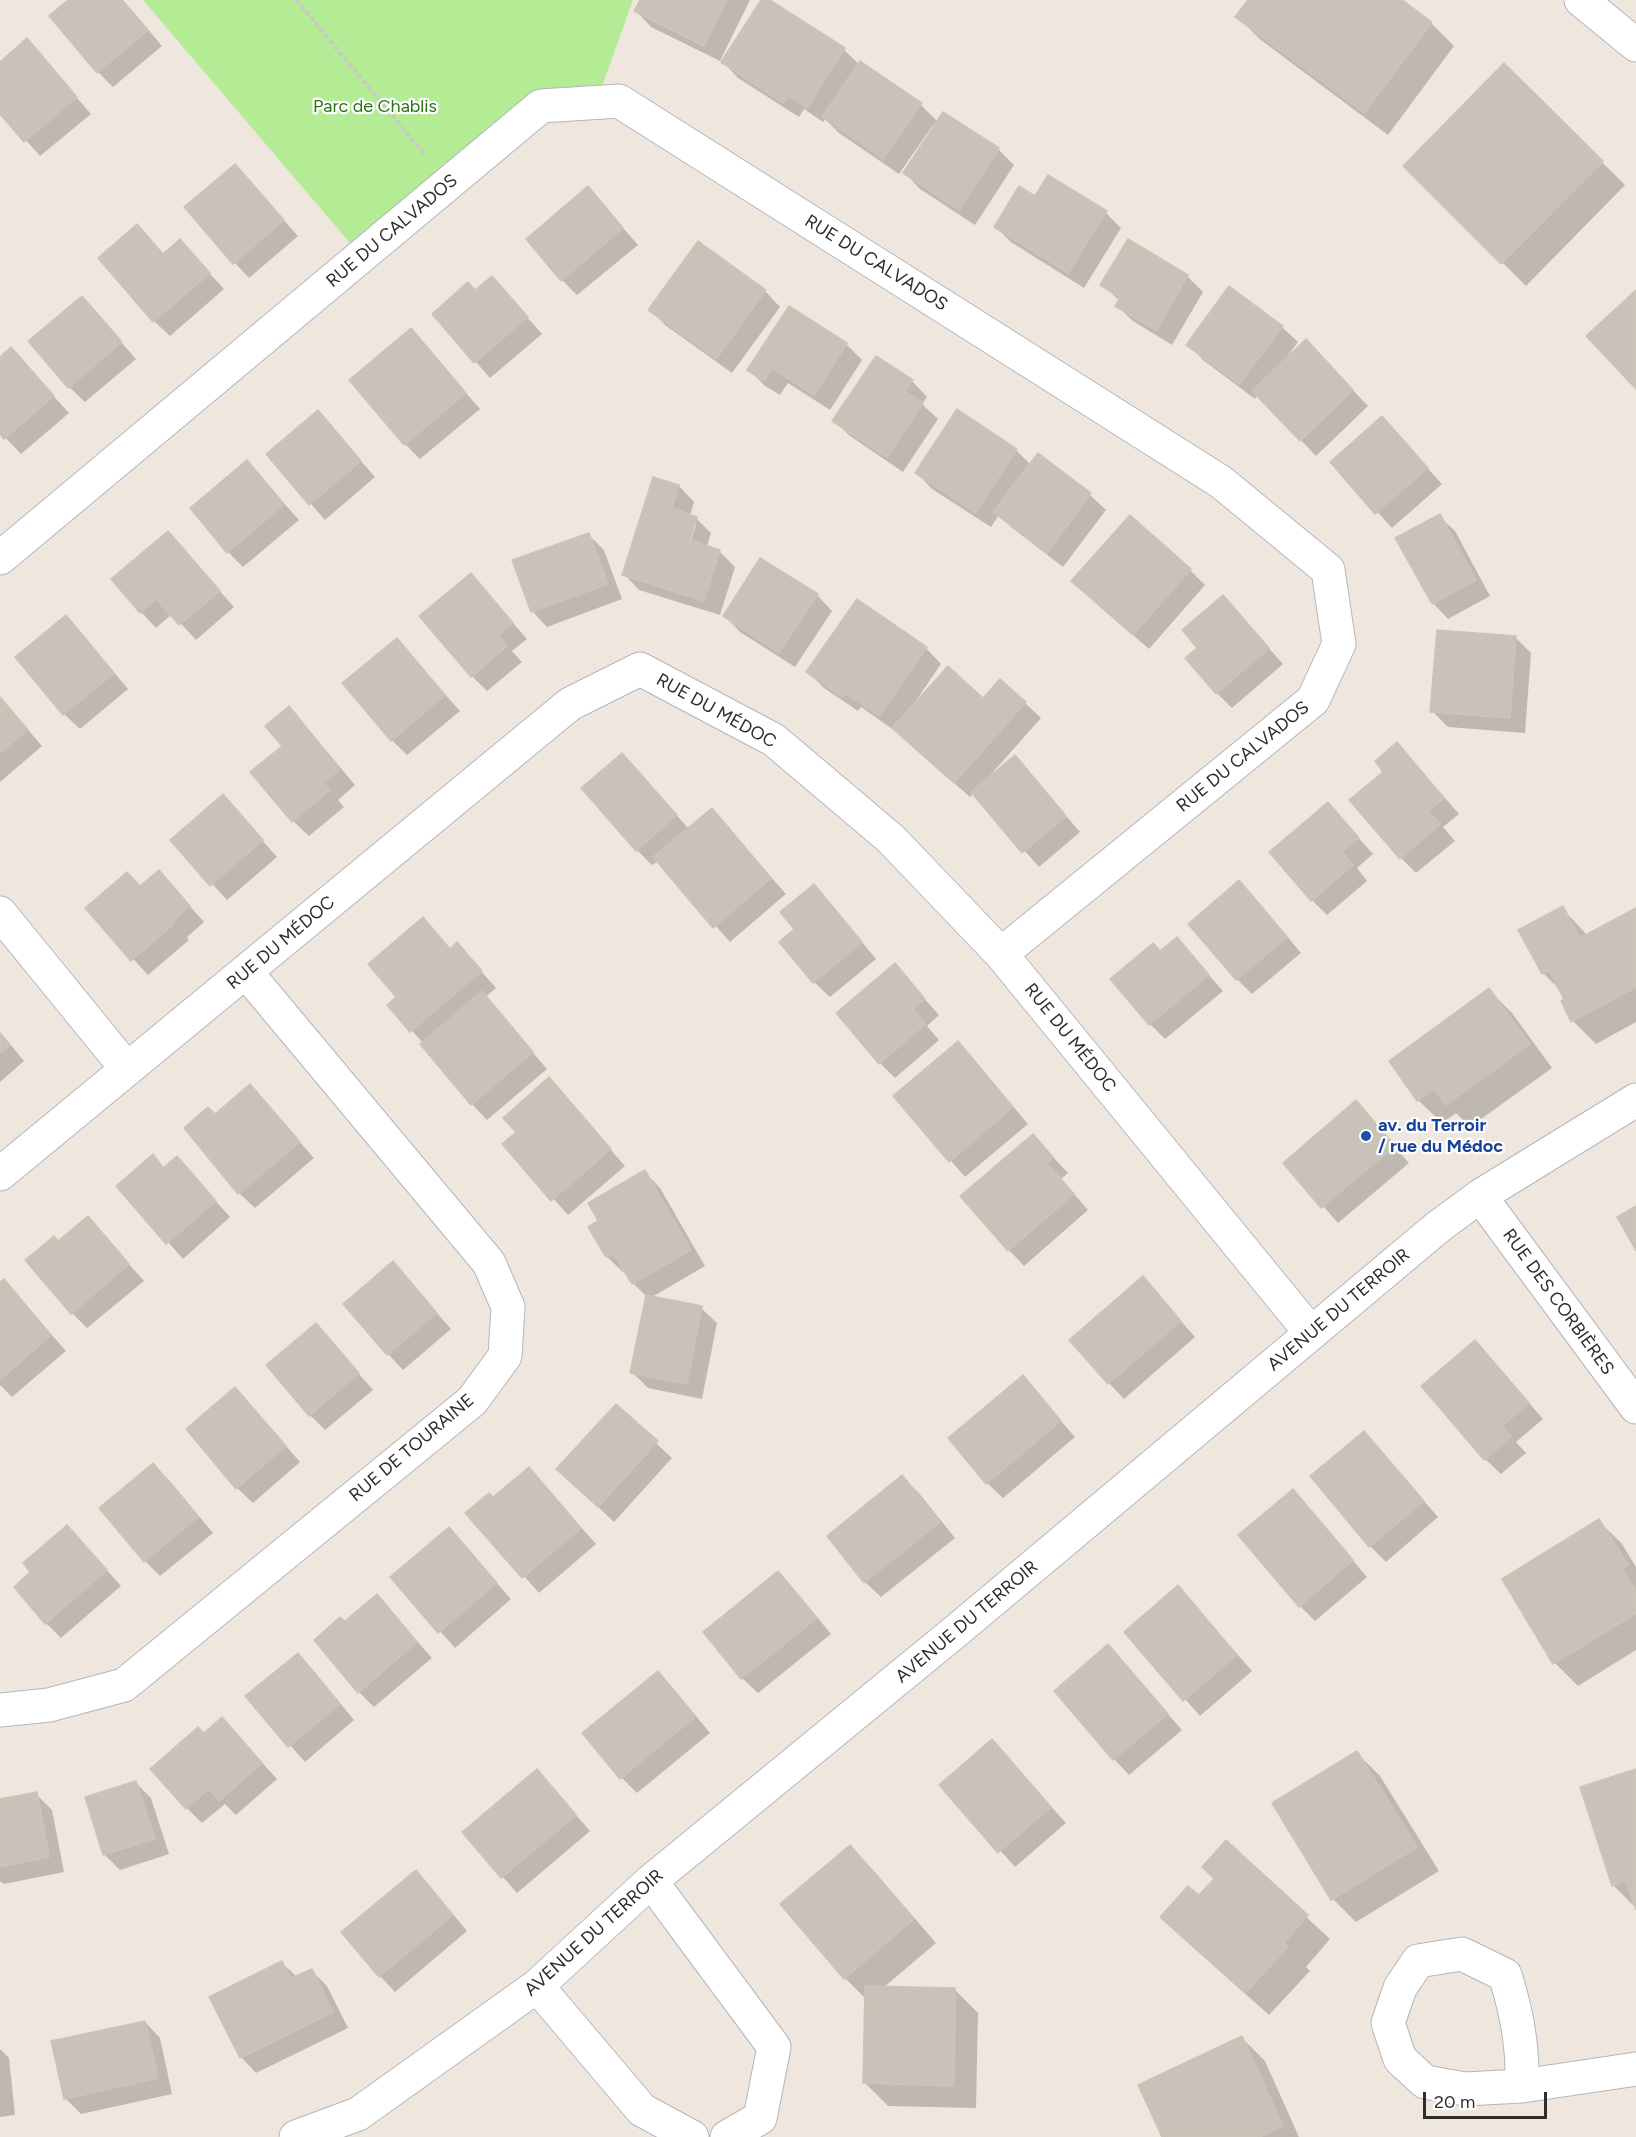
<!DOCTYPE html>
<html>
<head>
<meta charset="utf-8">
<style>
  body { margin:0 }
  #map { position:relative; width:1636px; height:2137px; overflow:hidden; background:#efe7de; font-family:Figtree,sans-serif }
  canvas { display:block }
  .scale { position:absolute; left:1423px; top:2092px; width:124px; height:27px; box-sizing:border-box; border:3px solid #2d2d2d; border-top:0; padding-left:8px; font-size:18px; line-height:21px; white-space:nowrap; color:#2d2d2d; -webkit-text-stroke:4px #fff; paint-order:stroke }
</style>
</head>
<body>
<div id="map">
<canvas width="1636" height="2137"></canvas>
<div class="scale">20 m</div>
</div>
<script>
const ctx = document.querySelector('canvas').getContext('2d');
ctx.lineJoin = 'round';
function fill(path, color) {
  ctx.fillStyle = color;
  ctx.fill(path, 'evenodd');
}
function trace(path, color, width, dash) {
  ctx.strokeStyle = color;
  ctx.lineWidth = width;
  ctx.lineCap = dash ? 'butt' : 'round';
  ctx.setLineDash(dash || []);
  ctx.stroke(path);
}
function drawText(font, color, halo, rows, align = 'center') {
  ctx.font = font + ' Figtree,sans-serif';
  ctx.lineWidth = 4.5;
  ctx.setLineDash([]);
  ctx.textBaseline = 'middle';
  ctx.strokeStyle = halo;
  ctx.fillStyle = color;
  for (const [text, x, y, turn = 0] of rows) {
    ctx.save();
    ctx.translate(x, y);
    ctx.rotate((+turn || 0) * Math.PI / 180);
    ctx.textAlign = isNaN(turn) ? turn : align;
    if (halo) ctx.strokeText(text, 0, 0);
    ctx.fillText(text, 0, 0);
    ctx.restore();
  }
}
fill(new Path2D(`
  M 143,0 L 633,0 L 596,103 L 541,106 L 361,256 Z`), '#b4eb95');
fill(new Path2D(`
  M 70,0 L 123,0 L 162,46 L 113,87 L 98,72 Z
  M 641,0 L 750,0 L 720,61 L 651,27 L 636,11 Z
  M 763,0 L 767,0 L 844,50 L 860,65 L 861,63 L 921,105 L 938,122 L 944,114 L 998,149 L 1014,165 L 975,225 L 920,189 L 905,173 L 935,126 L 933,125 L 899,174 L 839,133 L 825,119 L 823,122 L 804,109 L 799,117 L 738,78 L 723,62 Z
  M 1250,0 L 1400,0 L 1431,23 L 1454,46 L 1388,135 L 1261,40 L 1237,17 Z
  M 27,40 L 91,114 L 40,156 L 0,111 L 0,63 Z
  M 1504,65 L 1625,185 L 1526,286 L 1405,166 Z
  M 235,166 L 298,236 L 249,278 L 234,262 Z
  M 588,188 L 638,245 L 577,295 L 562,280 Z
  M 1035,198 L 1106,213 L 1121,228 L 1084,288 L 1011,242 L 996,227 Z
  M 180,241 L 224,289 L 170,336 L 154,321 L 152,242 L 164,255 Z
  M 1128,241 L 1188,277 L 1203,292 L 1172,345 L 1133,321 L 1117,306 L 1120,301 L 1102,285 Z
  M 492,278 L 542,334 L 490,378 L 434,314 L 475,292 Z
  M 765,291 L 780,307 L 732,373 L 665,325 L 650,309 Z
  M 82,298 L 136,359 L 85,402 L 69,387 Z
  M 1282,327 L 1298,342 L 1286,358 L 1321,357 L 1368,406 L 1316,456 L 1258,395 L 1255,399 L 1203,360 L 1188,344 Z
  M 411,330 L 480,409 L 420,459 L 405,444 Z
  M 846,344 L 862,360 L 830,410 L 788,383 L 780,395 L 765,386 L 749,370 Z
  M 11,349 L 69,413 L 21,454 L 0,432 L 0,359 Z
  M 912,381 L 927,397 L 922,404 L 938,419 L 903,472 L 850,436 L 834,421 Z
  M 318,412 L 375,477 L 325,520 L 268,455 Z
  M 1382,418 L 1442,484 L 1392,528 L 1332,462 Z
  M 1016,450 L 1031,465 L 1038,455 L 1090,495 L 1106,510 L 1063,567 L 1011,527 L 999,515 L 991,527 L 932,489 L 917,473 Z
  M 247,462 L 299,520 L 243,567 L 228,552 Z
  M 679,486 L 694,502 L 690,516 L 696,518 L 711,533 L 707,547 L 719,551 L 735,567 L 720,615 L 639,590 L 624,574 ZM 692,525 L 696,525 L 689,547 L 686,547 Z
  M 1439,516 L 1455,531 L 1490,596 L 1448,619 L 1433,603 Z
  M 168,533 L 234,607 L 196,640 L 172,614 L 156,628 L 141,612 Z
  M 588,534 L 604,550 L 622,599 L 547,627 L 532,611 Z
  M 1190,570 L 1205,585 L 1149,649 L 1089,597 Z
  M 471,575 L 527,639 L 512,651 L 522,662 L 487,691 L 472,676 Z
  M 817,595 L 832,611 L 795,667 L 740,632 L 725,616 Z
  M 1223,597 L 1283,664 L 1232,708 L 1217,693 L 1199,648 Z
  M 66,617 L 81,633 L 128,689 L 80,729 L 64,714 Z
  M 1516,638 L 1531,653 L 1525,733 L 1448,727 L 1432,711 Z
  M 396,640 L 460,711 L 407,755 L 392,740 Z
  M 926,648 L 941,664 L 915,702 L 917,703 L 984,700 L 1025,703 L 1041,718 L 986,780 L 987,781 L 1015,757 L 1080,832 L 1039,867 L 974,793 L 970,797 L 895,731 L 861,707 L 858,711 L 824,688 L 808,672 Z
  M 0,697 L 42,746 L 0,782 Z
  M 289,708 L 304,724 L 355,785 L 338,800 L 344,807 L 309,836 L 293,821 L 284,746 Z
  M 1397,744 L 1459,814 L 1443,827 L 1455,841 L 1416,873 L 1401,858 L 1385,772 Z
  M 622,755 L 689,829 L 712,810 L 786,894 L 730,942 L 658,861 L 652,865 L 637,850 Z
  M 223,796 L 277,857 L 227,900 L 172,840 Z
  M 1328,804 L 1373,854 L 1357,868 L 1367,881 L 1327,915 L 1312,900 Z
  M 1239,882 L 1255,898 L 1301,953 L 1252,994 L 1237,979 Z
  M 814,886 L 829,902 L 876,959 L 830,997 L 814,982 L 796,930 Z
  M 141,888 L 174,888 L 204,922 L 187,937 L 189,940 L 148,975 L 87,908 Z
  M 1562,908 L 1588,936 L 1636,910 L 1636,1022 L 1596,1044 L 1573,1021 L 1563,993 L 1543,973 Z
  M 423,919 L 451,950 L 457,944 L 496,988 L 485,997 L 547,1069 L 487,1120 L 472,1104 L 423,1043 L 389,1005 L 398,997 Z
  M 1177,939 L 1223,991 L 1165,1039 L 1150,1024 L 1161,953 Z
  M 895,966 L 939,1015 L 927,1026 L 939,1040 L 895,1078 L 880,1063 Z
  M 1489,990 L 1512,1013 L 1552,1068 L 1470,1127 L 1456,1113 L 1442,1123 L 1418,1100 Z
  M 0,1032 L 24,1061 L 0,1082 Z
  M 973,1059 L 1028,1124 L 965,1177 L 895,1096 Z
  M 549,1080 L 625,1166 L 568,1215 L 504,1144 L 518,1133 Z
  M 250,1086 L 314,1158 L 255,1208 L 239,1193 L 215,1116 Z
  M 1356,1102 L 1409,1163 L 1338,1223 L 1285,1163 Z
  M 1033,1136 L 1068,1173 L 1061,1179 L 1088,1210 L 1024,1266 L 1009,1250 Z
  M 153,1157 L 165,1169 L 177,1158 L 230,1217 L 183,1259 L 119,1186 Z
  M 645,1172 L 660,1188 L 705,1266 L 652,1297 L 701,1308 L 717,1323 L 702,1399 L 648,1388 L 632,1372 L 647,1297 L 633,1283 L 626,1271 L 623,1272 L 607,1257 L 590,1228 L 600,1222 Z
  M 88,1218 L 144,1281 L 87,1328 L 72,1313 Z
  M 393,1263 L 451,1329 L 403,1370 L 388,1354 Z
  M 1143,1278 L 1195,1337 L 1124,1399 L 1109,1383 Z
  M 4,1281 L 66,1351 L 12,1397 L 0,1385 L 0,1284 Z
  M 316,1325 L 373,1390 L 325,1430 L 310,1415 Z
  M 1490,1358 L 1543,1419 L 1516,1442 L 1526,1453 L 1501,1474 L 1485,1459 Z
  M 1022,1377 L 1075,1437 L 1003,1498 L 987,1483 Z
  M 250,1405 L 300,1462 L 253,1503 L 237,1488 Z
  M 616,1406 L 672,1458 L 614,1522 L 574,1484 Z
  M 1364,1433 L 1438,1517 L 1386,1562 L 1370,1546 L 1312,1476 Z
  M 153,1465 L 169,1480 L 213,1533 L 160,1576 L 145,1561 Z
  M 529,1469 L 596,1544 L 539,1593 L 468,1513 L 493,1499 Z
  M 902,1477 L 918,1492 L 955,1538 L 881,1597 L 865,1582 Z
  M 1293,1491 L 1367,1577 L 1315,1621 L 1300,1606 Z
  M 1599,1521 L 1622,1544 L 1636,1567 L 1636,1650 L 1578,1686 L 1555,1663 Z
  M 448,1529 L 511,1599 L 455,1648 L 392,1577 Z
  M 82,1542 L 121,1586 L 61,1638 L 46,1623 Z
  M 778,1573 L 794,1589 L 831,1634 L 758,1693 L 742,1678 Z
  M 1178,1587 L 1252,1671 L 1200,1716 L 1126,1632 Z
  M 377,1596 L 432,1658 L 374,1707 L 359,1692 L 345,1623 Z
  M 1108,1646 L 1182,1730 L 1129,1775 L 1114,1759 Z
  M 297,1655 L 313,1670 L 354,1720 L 305,1762 L 247,1696 Z
  M 657,1673 L 673,1688 L 710,1733 L 637,1793 L 622,1778 Z
  M 222,1719 L 277,1779 L 236,1815 L 225,1804 L 202,1823 L 187,1808 Z
  M 992,1741 L 1066,1823 L 1015,1867 L 942,1785 Z
  M 1357,1753 L 1380,1776 L 1439,1871 L 1356,1922 L 1333,1899 Z
  M 1636,1771 L 1636,1908 L 1613,1885 Z
  M 136,1783 L 151,1798 L 169,1854 L 120,1870 L 104,1854 Z
  M 552,1787 L 590,1831 L 517,1893 L 464,1833 Z
  M 36,1794 L 52,1810 L 64,1872 L 4,1884 L 0,1881 L 0,1801 Z
  M 1226,1843 L 1330,1939 L 1306,1967 L 1310,1971 L 1269,2015 L 1185,1940 L 1199,1897 L 1216,1879 Z
  M 850,1847 L 873,1870 L 936,1943 L 883,1988 L 955,1990 L 978,2013 L 976,2108 L 888,2106 L 865,2083 L 866,1999 L 845,1978 Z
  M 416,1872 L 431,1888 L 467,1931 L 395,1992 L 380,1976 Z
  M 282,1963 L 297,1977 L 311,1970 L 327,1986 L 348,2028 L 256,2073 L 241,2057 Z
  M 145,2022 L 160,2038 L 172,2094 L 81,2114 L 65,2098 Z
  M 1242,2038 L 1265,2061 L 1299,2137 L 1164,2137 Z
  M 0,2049 L 9,2058 L 15,2115 L 0,2117 Z`), '#0003');
const building = new Path2D(`
  M 68,0 L 122,0 L 148,30 L 97,73 L 49,16 Z
  M 640,0 L 727,0 L 704,46 L 634,11 Z
  M 761,0 L 770,0 L 845,48 L 807,108 L 788,95 L 783,103 L 721,62 Z
  M 1248,0 L 1402,0 L 1432,22 L 1364,113 L 1235,17 Z
  M 27,38 L 77,97 L 24,142 L 0,114 L 0,62 Z
  M 860,61 L 922,103 L 883,159 L 822,117 Z
  M 1504,63 L 1603,161 L 1501,264 L 1403,166 Z
  M 943,112 L 999,148 L 959,210 L 903,173 Z
  M 235,164 L 284,220 L 233,264 L 184,207 Z
  M 1048,175 L 1107,211 L 1068,273 L 994,227 L 1019,186 L 1035,196 Z
  M 588,186 L 623,228 L 561,281 L 526,239 Z
  M 137,224 L 163,254 L 180,239 L 210,273 L 153,322 L 98,258 Z
  M 1128,239 L 1188,275 L 1156,330 L 1115,306 L 1120,297 L 1100,285 Z
  M 698,241 L 766,290 L 716,359 L 648,310 Z
  M 492,276 L 528,317 L 474,363 L 432,314 L 468,282 L 475,290 Z
  M 1229,286 L 1283,326 L 1239,384 L 1186,345 Z
  M 1636,290 L 1636,389 L 1586,336 Z
  M 82,296 L 122,342 L 68,388 L 28,341 Z
  M 789,306 L 847,343 L 814,395 L 772,368 L 764,381 L 747,370 Z
  M 411,328 L 466,393 L 404,445 L 349,380 Z
  M 1306,339 L 1353,390 L 1300,441 L 1252,391 Z
  M 11,347 L 54,396 L 4,439 L 0,434 L 0,357 Z
  M 876,356 L 913,380 L 905,391 L 923,403 L 887,457 L 832,421 Z
  M 957,409 L 1017,449 L 975,513 L 915,473 Z
  M 318,410 L 361,461 L 309,505 L 266,454 Z
  M 1382,416 L 1428,468 L 1375,514 L 1330,462 Z
  M 1038,453 L 1091,493 L 1047,553 L 993,512 Z
  M 247,460 L 284,504 L 227,553 L 190,508 Z
  M 653,477 L 679,485 L 672,508 L 697,517 L 690,540 L 720,550 L 704,601 L 622,575 Z
  M 1440,514 L 1476,580 L 1432,604 L 1395,538 Z
  M 1130,515 L 1191,569 L 1133,635 L 1071,581 Z
  M 168,531 L 220,591 L 179,625 L 156,599 L 140,613 L 111,579 Z
  M 589,533 L 608,584 L 531,612 L 512,560 Z
  M 760,558 L 818,594 L 779,653 L 723,616 Z
  M 471,573 L 513,623 L 498,635 L 507,646 L 471,677 L 419,616 Z
  M 1223,595 L 1269,648 L 1216,694 L 1185,658 L 1197,648 L 1182,630 Z
  M 857,599 L 927,647 L 879,716 L 845,693 L 842,697 L 806,672 Z
  M 66,615 L 114,673 L 63,715 L 15,657 Z
  M 1437,630 L 1516,636 L 1510,718 L 1430,712 Z
  M 397,638 L 445,695 L 391,741 L 342,683 Z
  M 948,666 L 983,698 L 1000,679 L 1026,702 L 954,783 L 892,728 Z
  M 0,697 L 28,730 L 0,753 Z
  M 289,706 L 340,769 L 323,783 L 330,790 L 292,822 L 250,772 L 282,746 L 265,726 Z
  M 1397,742 L 1444,798 L 1428,811 L 1440,824 L 1400,859 L 1349,800 L 1383,772 L 1375,761 Z
  M 622,753 L 677,815 L 636,851 L 581,788 Z
  M 1015,755 L 1066,816 L 1022,853 L 971,792 Z
  M 223,794 L 263,840 L 210,886 L 170,840 Z
  M 1328,802 L 1359,838 L 1342,852 L 1353,865 L 1311,901 L 1269,852 Z
  M 712,808 L 771,878 L 713,928 L 653,857 Z
  M 159,870 L 190,906 L 173,921 L 175,923 L 131,961 L 85,908 L 127,872 L 140,886 Z
  M 1239,880 L 1287,937 L 1236,980 L 1188,924 Z
  M 814,884 L 862,942 L 813,983 L 779,942 L 794,929 L 780,912 Z
  M 1563,906 L 1580,938 L 1636,908 L 1636,987 L 1571,1022 L 1561,1001 L 1564,999 L 1549,971 L 1542,974 L 1518,930 Z
  M 423,917 L 450,949 L 457,942 L 482,971 L 410,1032 L 387,1005 L 396,997 L 368,964 Z
  M 1177,937 L 1209,975 L 1149,1025 L 1110,979 L 1153,943 L 1160,951 Z
  M 895,963 L 925,999 L 913,1009 L 925,1024 L 879,1064 L 836,1013 Z
  M 1489,988 L 1530,1044 L 1446,1105 L 1434,1089 L 1417,1101 L 1389,1061 Z
  M 482,991 L 533,1052 L 471,1105 L 420,1044 Z
  M 0,1033 L 10,1045 L 0,1053 Z
  M 958,1041 L 1013,1107 L 949,1162 L 893,1096 Z
  M 549,1077 L 611,1149 L 551,1201 L 502,1144 L 516,1132 L 503,1118 Z
  M 250,1084 L 300,1142 L 238,1194 L 184,1128 L 208,1107 L 215,1114 Z
  M 1356,1100 L 1395,1146 L 1321,1208 L 1283,1163 Z
  M 1033,1134 L 1053,1157 L 1047,1163 L 1074,1194 L 1008,1251 L 960,1196 Z
  M 153,1154 L 163,1168 L 177,1156 L 216,1201 L 166,1244 L 116,1186 Z
  M 645,1170 L 691,1250 L 632,1284 L 613,1253 L 606,1257 L 588,1227 L 598,1221 L 588,1203 Z
  M 1636,1206 L 1636,1251 L 1617,1217 Z
  M 88,1216 L 129,1264 L 71,1314 L 25,1260 L 54,1236 L 58,1241 Z
  M 393,1261 L 437,1313 L 387,1355 L 343,1304 Z
  M 1143,1276 L 1181,1321 L 1108,1384 L 1069,1340 Z
  M 4,1279 L 51,1335 L 0,1380 L 0,1282 Z
  M 646,1295 L 702,1306 L 687,1384 L 630,1373 Z
  M 316,1323 L 359,1373 L 309,1416 L 266,1365 Z
  M 1475,1340 L 1529,1403 L 1502,1426 L 1511,1437 L 1484,1460 L 1421,1386 Z
  M 1023,1375 L 1061,1421 L 986,1484 L 948,1438 Z
  M 235,1387 L 286,1446 L 236,1489 L 186,1429 Z
  M 616,1404 L 658,1441 L 598,1507 L 556,1469 Z
  M 1364,1431 L 1424,1501 L 1369,1547 L 1310,1476 Z
  M 153,1463 L 198,1517 L 144,1562 L 99,1508 Z
  M 529,1467 L 581,1528 L 522,1578 L 465,1513 L 489,1493 L 493,1497 Z
  M 902,1475 L 940,1522 L 864,1583 L 827,1536 Z
  M 1293,1489 L 1353,1560 L 1299,1607 L 1238,1535 Z
  M 1599,1519 L 1628,1565 L 1622,1569 L 1636,1591 L 1636,1613 L 1553,1664 L 1502,1579 Z
  M 67,1525 L 107,1570 L 45,1624 L 14,1587 L 30,1572 L 23,1563 Z
  M 449,1527 L 497,1583 L 438,1633 L 390,1577 Z
  M 778,1571 L 817,1618 L 741,1679 L 703,1632 Z
  M 1178,1585 L 1237,1655 L 1183,1701 L 1124,1632 Z
  M 377,1594 L 417,1642 L 358,1693 L 314,1640 L 340,1617 L 345,1621 Z
  M 1108,1644 L 1168,1714 L 1113,1760 L 1054,1691 Z
  M 298,1653 L 340,1704 L 288,1747 L 245,1696 Z
  M 658,1671 L 695,1717 L 620,1779 L 582,1733 Z
  M 222,1717 L 262,1763 L 219,1801 L 209,1789 L 186,1809 L 150,1769 L 198,1727 L 204,1733 Z
  M 992,1739 L 1051,1807 L 998,1853 L 939,1785 Z
  M 1357,1751 L 1417,1847 L 1331,1900 L 1272,1803 Z
  M 537,1769 L 576,1815 L 501,1878 L 462,1832 Z
  M 1636,1769 L 1636,1910 L 1626,1881 L 1612,1886 L 1580,1787 Z
  M 136,1781 L 155,1839 L 103,1855 L 85,1797 Z
  M 37,1792 L 49,1857 L 0,1867 L 0,1799 Z
  M 1226,1840 L 1308,1915 L 1284,1943 L 1288,1947 L 1245,1993 L 1160,1917 L 1188,1886 L 1199,1895 L 1214,1879 L 1202,1867 Z
  M 850,1845 L 914,1919 L 844,1979 L 780,1904 Z
  M 416,1870 L 453,1915 L 379,1977 L 341,1932 Z
  M 282,1961 L 291,1978 L 312,1969 L 333,2012 L 240,2058 L 209,1997 Z
  M 865,1986 L 955,1988 L 954,2086 L 863,2083 Z
  M 145,2021 L 158,2078 L 64,2099 L 51,2041 Z
  M 1242,2036 L 1283,2126 L 1260,2137 L 1162,2137 L 1138,2085 Z`);
fill(building, '#c8c2b9');
trace(building, '#cbc4b7', 1.5);
const minor = new Path2D(`
  M 0,558 L 541,106 L 619,101 L 1221,482 L 1328,570 L 1339,644 L 1313,700 L 1001,954
  M 0,913 L 127,1069
  M 0,1174 L 570,704 L 640,669 L 774,740 L 891,839 L 1001,954 L 1311,1333
  M 1480,1196 L 1636,1407
  M 0,1710 L 49,1705 L 124,1685 L 472,1401 L 505,1356 L 508,1307 L 489,1263 L 246,972
  M 651,1881 L 774,2047 L 760,2118 L 727,2137
  M 537,1986 L 642,2110 L 692,2137
  M 1522,2086 C 1523,2046 1517,2013 1505,1975 L 1462,1954 L 1418,1961 L 1400,1988 L 1388,2023 L 1400,2059 L 1425,2082 L 1465,2089 L 1522,2086 L 1636,2069
  M 296,2137 L 358,2114 L 537,1986 L 651,1881 L 956,1631 L 1438,1227 L 1480,1196 L 1636,1100`);
const tertiary = new Path2D(`
  M 1581,0 L 1636,45`);
trace(minor, '#b2b5c1', 35);
trace(tertiary, '#b2b5c1', 35);
trace(new Path2D(`
  M 296,0 L 425,155`), '#c8c8c8', 4, [4.5, 3]);
trace(minor, '#fff', 33);
trace(tertiary, '#fff', 33);
for (const [x, y, r, color] of [
  [1366,1136,6,"#1a4fb4"]
]) {
  const dot = new Path2D();
  dot.arc(x, y, r, 0, 2 * Math.PI);
  ctx.fillStyle = color;
  ctx.fill(dot);
  trace(dot, '#fff', 2);
}
drawText('18px', '#297313', '#fff', [
  ["Parc de Chablis",375,107]
]);
drawText('18px', '#2d2d2d', '#fff', [
  ["RUE DU CALVADOS",392,231,-40],
  ["RUE DU CALVADOS",876,263,32],
  ["RUE DU MÉDOC",716,711,29],
  ["RUE DU CALVADOS",1243,757,-39],
  ["RUE DU MÉDOC",281,943,-40],
  ["RUE DU MÉDOC",1070,1038,51],
  ["RUE DES CORBIÈRES",1558,1302,54],
  ["AVENUE DU TERROIR",1339,1310,-40],
  ["RUE DE TOURAINE",412,1448,-40],
  ["AVENUE DU TERROIR",967,1622,-40],
  ["AVENUE DU TERROIR",594,1933,-42]
]);
drawText('bold 18px', '#164399', '#fff', [
  ["av. du Terroir",1378,1126],
  ["/ rue du Médoc",1378,1147]
], 'left');
</script>
</body>
</html>
